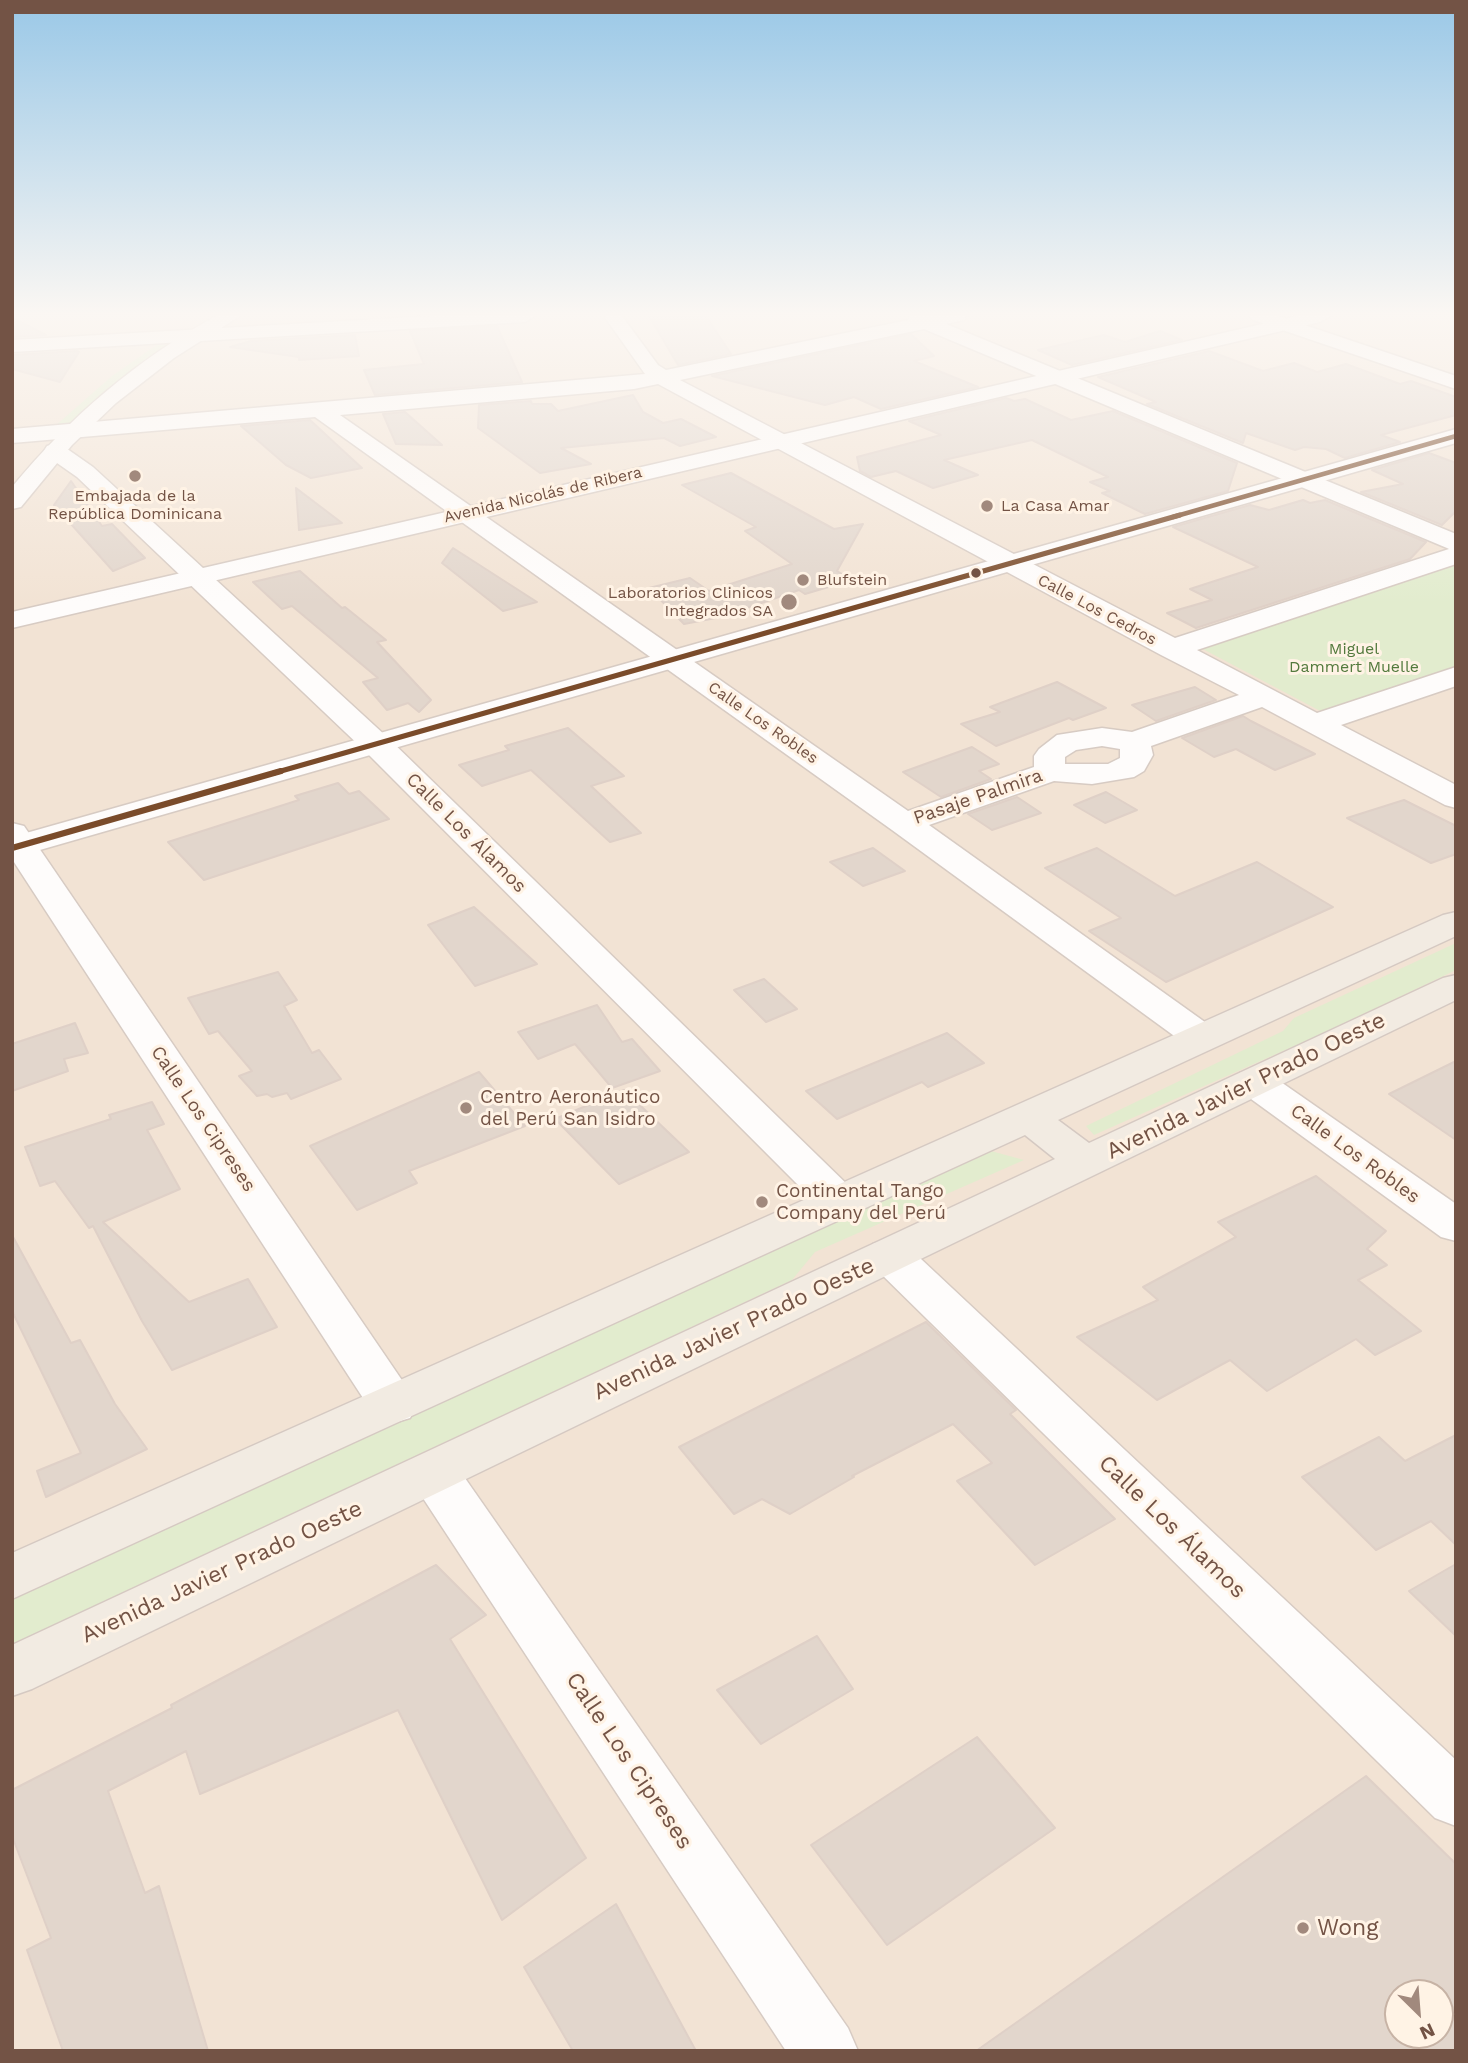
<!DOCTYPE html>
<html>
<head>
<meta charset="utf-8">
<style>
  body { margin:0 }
  #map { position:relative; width:1468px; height:2063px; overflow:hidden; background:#f6eee4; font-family:"Work Sans",sans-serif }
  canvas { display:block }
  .frame { position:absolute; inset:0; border:14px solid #735345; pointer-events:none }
  .north { position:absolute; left:1384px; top:1979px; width:70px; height:70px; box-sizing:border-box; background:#fff3e5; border:2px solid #c7b3a5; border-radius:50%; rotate:155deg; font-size:19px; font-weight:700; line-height:28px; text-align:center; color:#735345 }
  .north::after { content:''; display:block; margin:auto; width:24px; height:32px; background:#a1897d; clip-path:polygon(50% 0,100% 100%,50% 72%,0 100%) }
</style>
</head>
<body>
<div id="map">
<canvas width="1468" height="2063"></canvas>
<div class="frame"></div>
<div class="north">N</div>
</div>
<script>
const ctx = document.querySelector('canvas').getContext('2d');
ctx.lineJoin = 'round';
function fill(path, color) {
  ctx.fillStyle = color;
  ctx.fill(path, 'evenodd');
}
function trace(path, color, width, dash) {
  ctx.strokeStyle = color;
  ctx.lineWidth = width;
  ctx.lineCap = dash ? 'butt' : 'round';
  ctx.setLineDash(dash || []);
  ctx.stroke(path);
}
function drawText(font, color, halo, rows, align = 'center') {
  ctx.font = font + ' "Work Sans",sans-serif';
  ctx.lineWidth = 6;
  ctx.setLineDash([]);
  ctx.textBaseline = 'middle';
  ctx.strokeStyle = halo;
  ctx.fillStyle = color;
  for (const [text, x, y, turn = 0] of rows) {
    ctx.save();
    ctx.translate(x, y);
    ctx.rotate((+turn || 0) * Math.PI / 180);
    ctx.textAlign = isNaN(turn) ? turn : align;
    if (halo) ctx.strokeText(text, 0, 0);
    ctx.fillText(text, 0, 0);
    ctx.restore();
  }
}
fill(new Path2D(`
  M 12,316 L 1456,316 L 1456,2051 L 12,2051 ZM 1398,1993 L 1440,1993 L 1440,2035 L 1398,2035 Z`), '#f2e3d4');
fill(new Path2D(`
  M 158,344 L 169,345 L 73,427 L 54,427 L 112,376 Z
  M 1456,564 L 1456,683 L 1343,723 L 1199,647 Z
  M 1456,943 L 1456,970 L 1319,1035 L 1094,1135 L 1086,1126 L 1283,1031 L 1294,1018 Z
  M 991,1151 L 1024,1160 L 815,1252 L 792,1280 L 12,1644 L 12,1599 Z`), '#e2ecce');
const building = new Path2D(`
  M 649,316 L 706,316 L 731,354 L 678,365 Z
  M 15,319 L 46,335 L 13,337 Z
  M 497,326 L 522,382 L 375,395 L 364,370 L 424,364 L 410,331 Z
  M 1160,331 L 1182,340 L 1072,365 L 1038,350 L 1104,335 L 1125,342 Z
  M 911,334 L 934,356 L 914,361 L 978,387 L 881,409 L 854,397 L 825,405 L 712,376 Z
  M 355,335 L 359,356 L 299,360 L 299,357 L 230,347 L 251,341 Z
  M 77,351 L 79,352 L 60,382 L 12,369 L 12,355 Z
  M 1209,351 L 1263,371 L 1294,363 L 1317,372 L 1346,364 L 1400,384 L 1411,381 L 1456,397 L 1456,415 L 1381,435 L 1400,442 L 1345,458 L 1326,449 L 1304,447 L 1295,450 L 1246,433 L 1243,443 L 1147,404 L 1156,402 L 1098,377 Z
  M 633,395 L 643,412 L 663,423 L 681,419 L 716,437 L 680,446 L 664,438 L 561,448 L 591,464 L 540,473 L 478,428 L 479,405 L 531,401 L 532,404 L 551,404 L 558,411 Z
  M 1006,398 L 1014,401 L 1025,399 L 1071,420 L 1113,411 L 1237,463 L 1228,491 L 1145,514 L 1102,493 L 1110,491 L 1090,482 L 1108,477 L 1032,440 L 944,460 L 978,475 L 933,488 L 896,471 L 871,477 L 860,471 L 857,457 L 941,435 L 909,421 Z
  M 405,412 L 442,445 L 396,444 L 383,414 Z
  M 310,420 L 338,446 L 362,468 L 311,478 L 286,465 L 241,426 Z
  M 1429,453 L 1456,463 L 1456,511 L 1442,525 L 1361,492 L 1403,484 L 1372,470 Z
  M 731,473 L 834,529 L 863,524 L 837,571 L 852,580 L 805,594 L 799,590 L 721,617 L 684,624 L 649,588 L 690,578 L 709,591 L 792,564 L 745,531 L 756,527 L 682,485 Z
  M 71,481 L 102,526 L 112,524 L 145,558 L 113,571 L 54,505 Z
  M 296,488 L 342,523 L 299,530 Z
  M 1303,500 L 1310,503 L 1325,500 L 1426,542 L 1410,559 L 1196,628 L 1167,613 L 1212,600 L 1190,589 L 1258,567 L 1173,527 L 1250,505 L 1269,510 Z
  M 453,548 L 537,602 L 503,611 L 442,563 Z
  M 300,571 L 342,608 L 345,607 L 386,640 L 377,642 L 431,700 L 419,712 L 408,703 L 387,710 L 363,682 L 378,678 L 292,606 L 282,609 L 253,582 Z
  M 1057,682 L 1106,708 L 1073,720 L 1069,718 L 996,746 L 961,724 L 1000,712 L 990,707 Z
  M 1195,687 L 1216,700 L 1156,721 L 1132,705 Z
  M 1243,716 L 1251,721 L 1315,754 L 1275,770 L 1236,749 L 1214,757 L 1182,738 Z
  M 568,728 L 624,776 L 591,786 L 641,833 L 610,842 L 531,770 L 482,786 L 459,765 L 509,750 L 505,746 Z
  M 972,747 L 999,764 L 979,771 L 991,779 L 941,797 L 903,772 Z
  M 338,783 L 349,794 L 359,791 L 389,819 L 204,880 L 168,842 L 299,800 L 295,796 Z
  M 1106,792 L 1137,810 L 1105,823 L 1074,805 Z
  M 1017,797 L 1041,813 L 992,830 L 968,814 Z
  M 1404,800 L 1456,826 L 1456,854 L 1431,863 L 1347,818 Z
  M 873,848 L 905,871 L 863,886 L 830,862 Z
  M 1097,848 L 1175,896 L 1257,862 L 1333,907 L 1166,982 L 1089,931 L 1121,918 L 1045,868 Z
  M 474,907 L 537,964 L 475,986 L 428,925 Z
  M 278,972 L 297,1000 L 284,1006 L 312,1053 L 319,1050 L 341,1079 L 291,1099 L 287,1093 L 272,1097 L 267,1094 L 257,1096 L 239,1076 L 252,1071 L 218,1031 L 209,1034 L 188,998 Z
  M 764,979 L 797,1009 L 766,1022 L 734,990 Z
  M 597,1005 L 622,1042 L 632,1039 L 660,1071 L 612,1088 L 575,1044 L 538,1059 L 518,1032 Z
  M 75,1023 L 88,1053 L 64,1059 L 68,1071 L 12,1091 L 12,1044 Z
  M 947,1033 L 984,1063 L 928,1087 L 922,1082 L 837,1119 L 806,1091 Z
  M 1456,1061 L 1456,1140 L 1389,1094 Z
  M 479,1072 L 525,1126 L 409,1171 L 417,1183 L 357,1210 L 310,1146 Z
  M 624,1090 L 689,1152 L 619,1184 L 555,1119 Z
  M 152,1102 L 164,1124 L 147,1130 L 180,1189 L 103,1222 L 189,1302 L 248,1279 L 277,1327 L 172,1370 L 142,1321 L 93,1226 L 89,1228 L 55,1181 L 40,1186 L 25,1147 L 111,1119 L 109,1115 Z
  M 1316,1176 L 1386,1231 L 1367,1249 L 1387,1265 L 1358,1280 L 1421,1331 L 1375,1355 L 1356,1339 L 1267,1391 L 1230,1360 L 1157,1400 L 1077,1337 L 1158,1300 L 1143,1287 L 1236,1237 L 1218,1222 Z
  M 12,1235 L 71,1343 L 80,1340 L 115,1404 L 147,1449 L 46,1497 L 37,1471 L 81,1453 L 12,1311 Z
  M 926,1322 L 1016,1410 L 1010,1414 L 1115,1519 L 1035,1565 L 957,1481 L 992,1463 L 953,1424 L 852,1476 L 854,1477 L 790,1514 L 762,1499 L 734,1514 L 679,1447 Z
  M 1456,1435 L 1456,1545 L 1431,1521 L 1376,1550 L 1302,1477 L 1379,1437 L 1405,1461 Z
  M 1456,1564 L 1456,1636 L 1409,1591 Z
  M 436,1565 L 486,1615 L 450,1639 L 586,1858 L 502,1920 L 398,1710 L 200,1794 L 186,1751 L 108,1791 L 145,1893 L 159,1886 L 208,2051 L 63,2051 L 27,1950 L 51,1938 L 12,1836 L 12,1790 L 172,1708 L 171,1705 Z
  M 817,1636 L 853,1689 L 761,1744 L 717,1690 Z
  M 977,1737 L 1055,1828 L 887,1945 L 811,1845 Z
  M 1366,1776 L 1456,1864 L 1456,2051 L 976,2051 ZM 1398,1993 L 1440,1993 L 1440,2035 L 1398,2035 Z
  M 616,1904 L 696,2051 L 573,2051 L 524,1967 Z`);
fill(building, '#e2d6cc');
trace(building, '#dfd0c7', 2);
const minor = new Path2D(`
  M 432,316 L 535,316 L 525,322 L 12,352 L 12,340 Z
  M 604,316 L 622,316 L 658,365 L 666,370 L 908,320 L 910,316 L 966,316 L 964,320 L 946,324 L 1456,534 L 1456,564 L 1197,650 L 1317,713 L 1456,667 L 1456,686 L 1341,725 L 1456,785 L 1456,808 L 1445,805 L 1262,707 L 1151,746 L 1153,755 L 1144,771 L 1134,777 L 1092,784 L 1054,781 L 929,825 L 1216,1030 L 1221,1038 L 1216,1046 L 1202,1050 L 1188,1046 L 892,830 L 315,417 L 12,443 L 12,429 L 645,374 ZM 924,329 L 1447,548 L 1449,549 L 1175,638 L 680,380 ZM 658,384 L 1161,655 L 1239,695 L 1132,732 L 1102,728 L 1057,735 L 1039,749 L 1034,756 L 1034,767 L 908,811 L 340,415 L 634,389 ZM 1102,746 L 1120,749 L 1120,758 L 1108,764 L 1065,764 L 1065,757 L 1076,750 Z
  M 1250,316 L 1278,316 L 1456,376 L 1456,389 L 1253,320 Z
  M 55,444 L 63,446 L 93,467 L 387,737 L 855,1192 L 862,1202 L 855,1212 L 840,1217 L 825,1212 L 365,751 L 77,477 L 47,456 L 44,451 L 47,446 Z
  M 12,823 L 24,826 L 410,1392 L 417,1405 L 410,1418 L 393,1423 L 376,1418 L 12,859 Z
  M 1254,1070 L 1268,1073 L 1456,1204 L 1456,1241 L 1441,1237 L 1240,1091 L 1234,1082 L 1240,1073 Z
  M 889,1239 L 905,1244 L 1456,1760 L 1456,1826 L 1435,1818 L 873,1266 L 867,1255 L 873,1244 Z
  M 433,1452 L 451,1458 L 848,2028 L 858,2051 L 786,2051 L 415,1486 L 408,1472 L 415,1458 Z`);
const tertiary = new Path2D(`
  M 216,316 L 240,316 L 174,358 L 116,403 L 72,445 L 21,507 L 12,509 L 12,487 C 72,415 135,361 216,316 Z
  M 1297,316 L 1330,316 L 1320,322 L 12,628 L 12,612 Z
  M 1456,429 L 1456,443 L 12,858 L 12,837 Z`);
const primary = new Path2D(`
  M 1456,912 L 1456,936 L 1058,1120 L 1089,1143 L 1443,978 L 1456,975 L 1456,1000 L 32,1689 L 12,1696 L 12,1645 L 1055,1159 L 1025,1135 L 12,1599 L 12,1553 L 1443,915 Z`);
trace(minor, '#d7cbc3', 3);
trace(tertiary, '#d7cbc3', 3);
trace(primary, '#d5c9c2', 3);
fill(minor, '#fefcfb');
fill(tertiary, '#fefcfb');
fill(primary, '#f2ebe2');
trace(new Path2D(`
  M 1173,517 L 1456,436`), '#7a4b2a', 4.5);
trace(new Path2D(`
  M 274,773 L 1180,515`), '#7a4b2a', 5);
trace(new Path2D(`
  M 12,848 L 281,771`), '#7a4b2a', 6);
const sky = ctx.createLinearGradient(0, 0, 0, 604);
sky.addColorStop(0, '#9ac8e7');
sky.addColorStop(0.52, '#fbf7f3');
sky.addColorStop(1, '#fbf7f300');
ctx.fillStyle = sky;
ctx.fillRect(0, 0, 1468, 604);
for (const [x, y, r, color] of [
  [135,476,7,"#a1897d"],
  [987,506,7,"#a1897d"],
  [976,573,6,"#735345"],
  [803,580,7,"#a1897d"],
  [789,602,9,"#a1897d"],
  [466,1108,7,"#a1897d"],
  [762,1202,7,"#a1897d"],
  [1303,1928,7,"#a1897d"]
]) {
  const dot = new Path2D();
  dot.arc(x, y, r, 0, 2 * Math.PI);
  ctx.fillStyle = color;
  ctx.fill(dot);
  trace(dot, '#fff3e5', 2.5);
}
drawText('16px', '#735345', '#fff3e5', [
  ["Avenida Nicolás de Ribera",543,495,-13],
  ["Calle Los Cedros",1097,610,28],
  ["Calle Los Robles",763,723,35]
]);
drawText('16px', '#735345', '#fff3e5', [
  ["Embajada de la",135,496,"center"],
  ["República Dominicana",135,514,"center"],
  ["La Casa Amar",1001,506],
  ["Blufstein",817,580],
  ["Laboratorios Clinicos",773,593,"right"],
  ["Integrados SA",773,611,"right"]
], 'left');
drawText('16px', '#537a3d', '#fff3e5', [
  ["Miguel",1354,649],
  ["Dammert Muelle",1354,667]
]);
drawText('19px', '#735345', '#fff3e5', [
  ["Pasaje Palmira",978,797,-19],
  ["Calle Los Álamos",466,833,45],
  ["Calle Los Cipreses",203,1119,56],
  ["Calle Los Robles",1355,1154,36]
]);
drawText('19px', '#735345', '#fff3e5', [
  ["Centro Aeronáutico",480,1097],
  ["del Perú San Isidro",480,1119],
  ["Continental Tango",776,1191],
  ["Company del Perú",776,1213]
], 'left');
drawText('23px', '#735345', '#fff3e5', [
  ["Avenida Javier Prado Oeste",1246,1086,-26],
  ["Avenida Javier Prado Oeste",734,1329,-25],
  ["Calle Los Álamos",1172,1527,44],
  ["Avenida Javier Prado Oeste",222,1572,-25],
  ["Calle Los Cipreses",629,1761,56]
]);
drawText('23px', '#735345', '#fff3e5', [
  ["Wong",1317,1928]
], 'left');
</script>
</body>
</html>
